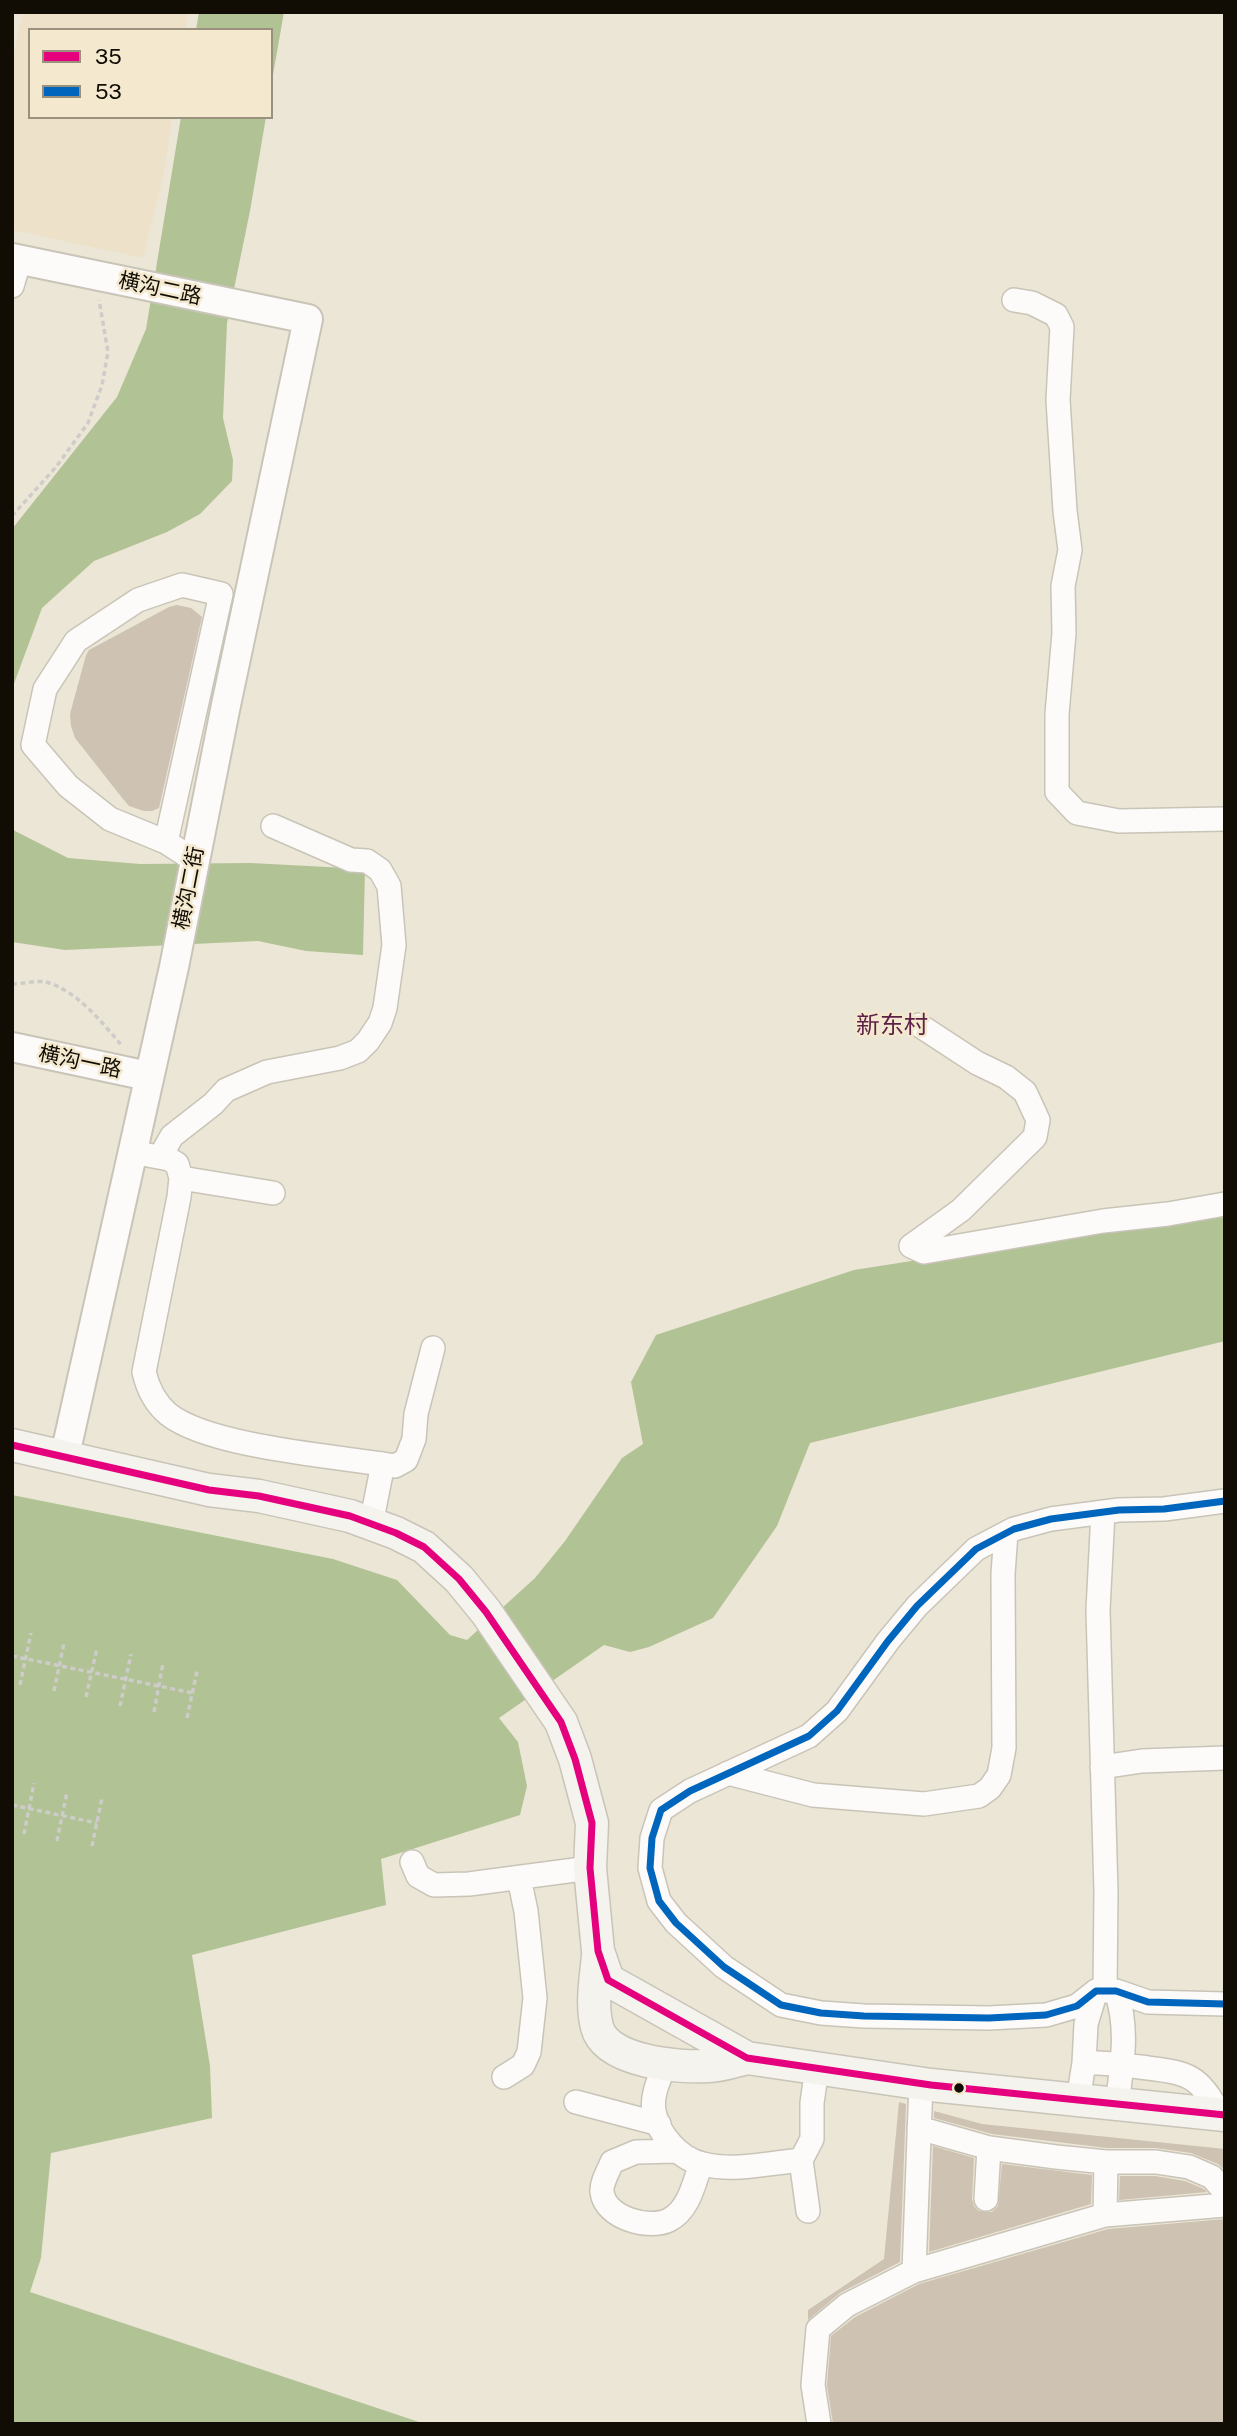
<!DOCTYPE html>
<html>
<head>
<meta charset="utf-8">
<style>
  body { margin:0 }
  #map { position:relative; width:1237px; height:2436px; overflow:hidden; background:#ece6d6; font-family:"Public Sans",sans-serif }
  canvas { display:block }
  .frame { position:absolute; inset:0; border:14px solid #110d05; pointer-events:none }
  .legend { position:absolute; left:28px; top:28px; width:245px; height:91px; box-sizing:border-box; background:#f4e9ce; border:2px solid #99917e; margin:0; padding:9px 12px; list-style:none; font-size:21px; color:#110d05 }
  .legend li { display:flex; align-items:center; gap:14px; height:35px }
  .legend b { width:35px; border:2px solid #99917e }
</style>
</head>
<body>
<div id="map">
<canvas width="1237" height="2436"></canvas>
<div class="frame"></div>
<ul class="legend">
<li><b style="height:9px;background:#e5007d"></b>35</li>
<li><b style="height:9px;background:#0065bd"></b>53</li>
</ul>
</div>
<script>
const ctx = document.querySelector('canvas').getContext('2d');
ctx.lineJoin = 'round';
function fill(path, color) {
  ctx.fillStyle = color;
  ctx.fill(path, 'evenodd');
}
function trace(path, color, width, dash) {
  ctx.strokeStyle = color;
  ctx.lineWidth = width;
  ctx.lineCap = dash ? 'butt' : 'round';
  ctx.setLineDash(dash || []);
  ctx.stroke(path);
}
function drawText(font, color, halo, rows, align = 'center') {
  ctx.font = font + ' "Public Sans","Noto Sans SC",sans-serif';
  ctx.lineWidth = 5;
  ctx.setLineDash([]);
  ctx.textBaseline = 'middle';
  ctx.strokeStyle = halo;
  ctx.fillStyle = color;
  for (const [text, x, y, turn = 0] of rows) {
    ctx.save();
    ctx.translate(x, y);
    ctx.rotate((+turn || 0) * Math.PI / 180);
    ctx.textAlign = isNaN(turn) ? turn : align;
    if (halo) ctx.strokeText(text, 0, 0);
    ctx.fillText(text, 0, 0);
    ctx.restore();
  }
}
fill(new Path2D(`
  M 23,12 L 187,12 L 186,30 L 30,30 L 30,117 L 172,117 L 164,174 L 143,258 L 12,230 L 12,61 Z`), '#ede2c9');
fill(new Path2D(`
  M 199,12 L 284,12 L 271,86 L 271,30 L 196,30 Z
  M 181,117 L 266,117 L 250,211 L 227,323 L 223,418 L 233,460 L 232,481 L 200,514 L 167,532 L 94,561 L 42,608 L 12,689 L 12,529 L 117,397 L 146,329 Z
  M 12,827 L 15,831 L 68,858 L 140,864 L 251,863 L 365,869 L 363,955 L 306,951 L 258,941 L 65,950 L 12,942 Z
  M 1225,1212 L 1225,1341 L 810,1443 L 777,1526 L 713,1618 L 649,1647 L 630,1652 L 604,1645 L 499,1718 L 518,1742 L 527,1786 L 520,1815 L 381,1859 L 386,1905 L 192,1955 L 210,2066 L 212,2118 L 51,2153 L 41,2258 L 30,2292 L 425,2424 L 12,2424 L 12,1495 L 333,1559 L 397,1580 L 450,1635 L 467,1640 L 535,1578 L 565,1541 L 622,1458 L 643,1444 L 631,1382 L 656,1335 L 854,1270 Z`), '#b1c295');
fill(new Path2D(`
  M 177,605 L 191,608 L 202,617 L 159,808 L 152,811 L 144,811 L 129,806 L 123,799 L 75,738 L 71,726 L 70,714 L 86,655 L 89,650 L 169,607 Z
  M 899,2102 L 906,2104 L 900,2262 L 840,2293 L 808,2320 L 808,2310 L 884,2259 Z
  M 934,2111 L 982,2124 L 1225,2149 L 1225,2170 L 1218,2164 L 1191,2153 L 1156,2148 L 1107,2148 L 992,2134 L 934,2118 Z
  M 933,2146 L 974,2158 L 972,2199 L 974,2206 L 979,2211 L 992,2212 L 998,2206 L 1002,2164 L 1092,2175 L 1091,2204 L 929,2252 Z
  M 1120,2176 L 1155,2176 L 1185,2181 L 1204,2189 L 1207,2192 L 1119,2200 Z
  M 1225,2219 L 1225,2424 L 833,2424 L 827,2385 L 831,2336 L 855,2317 L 919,2284 L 1108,2229 Z`), '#cec2b2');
const minor = new Path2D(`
  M 12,286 L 20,259
  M 1014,300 L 1032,303 L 1056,315 L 1062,327 L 1058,400 L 1065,511 L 1070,550 L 1063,586 L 1064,633 L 1057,714 L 1057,792 L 1077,813 L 1119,821 L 1225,819
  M 166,842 L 221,594 L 182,585 L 138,600 L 76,641 L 45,689 L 33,745 L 68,786 L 110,819 L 166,842 L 194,860
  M 919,1025 L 977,1063 L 1006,1077 L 1025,1092 L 1038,1120 L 1035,1137 L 961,1210 L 911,1246 L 924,1252 L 1103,1221 L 1168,1214 L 1225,1204
  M 132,1152 L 169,1159 L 177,1164 L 181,1178 L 179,1197 L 144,1372 C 148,1389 155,1403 168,1414 C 208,1446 330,1456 383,1464 L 371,1524
  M 160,1157 L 172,1136 L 213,1104 L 226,1090 L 267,1072 L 340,1058 L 358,1051 L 368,1041 L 380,1023 L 385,1008 L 394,945 L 389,886 L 380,870 L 367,861 L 351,860 L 273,826
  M 181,1178 L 273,1193
  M 383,1464 L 395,1466 L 406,1460 L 414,1439 L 416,1414 L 433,1348
  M 1225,1501 L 1164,1509 L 1119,1510 L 1051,1519 L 1014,1529 L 976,1549 L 917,1606 L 888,1641 L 837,1711 L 809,1736 L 690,1791 L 661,1810 L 652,1838 L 650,1868 L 659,1901 L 676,1923 L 724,1967 L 781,2005 L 821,2013 L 864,2016 L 989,2018 L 1046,2015 L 1077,2006 L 1096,1991 L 1116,1991 L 1148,2002 L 1225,2004
  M 1103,1512 L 1098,1610 L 1106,1892 L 1105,1991
  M 1102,1767 L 1142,1761 L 1225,1758
  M 728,1773 L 813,1795 L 924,1804 L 979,1796 L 990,1788 L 999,1775 L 1004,1748 L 1003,1574 L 1006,1533
  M 412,1862 L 418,1876 L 434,1885 L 469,1884 L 590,1868
  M 1116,1991 C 1129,2029 1122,2065 1117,2104
  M 666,2063 C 660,2078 651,2094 654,2111 C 658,2134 679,2159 703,2164 C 734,2172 770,2163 801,2160 L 812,2139 L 812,2103 L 817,2068
  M 1084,2063 L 1086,2024 L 1096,1991
  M 504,2077 L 523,2065 L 529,2052 L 535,1998 L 526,1911 L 519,1878
  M 1078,2100 L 1084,2063 C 1103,2062 1121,2065 1140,2067 C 1184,2073 1198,2071 1220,2115
  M 576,2102 L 659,2124
  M 919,2128 L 989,2148 L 1056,2157 L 1106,2162 L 1156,2162 L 1189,2167 L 1212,2177 L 1225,2192
  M 676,2151 L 636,2152 L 612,2162 C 609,2170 601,2183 602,2192 C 605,2218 649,2230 669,2220 C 689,2210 694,2183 701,2164
  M 801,2160 L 808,2211
  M 986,2199 L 989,2148
  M 1105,2215 L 1106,2162
  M 914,2271 L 1105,2215 L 1225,2205
  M 819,2424 L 813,2385 L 818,2329 L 847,2305 L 914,2271 L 921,2083`);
const tertiary = new Path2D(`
  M 12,258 L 308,319 L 226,705 L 174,967 L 65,1455
  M 12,1047 L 148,1076`);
const secondary = new Path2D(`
  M 12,1445 L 209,1490 L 259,1496 L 350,1516 L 396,1533 L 424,1547 L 459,1579 L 486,1612 L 561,1722 L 575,1759 L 592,1823 L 590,1868 L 598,1951 L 608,1980 L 747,2058 L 931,2085 L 1225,2115
  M 598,1956 C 596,1978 591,2004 597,2027 C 606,2062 679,2068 709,2066 C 721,2066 735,2061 747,2058`);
trace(minor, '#c9c4b8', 26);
trace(tertiary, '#c9c4b8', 32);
trace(secondary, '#c9c4b8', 35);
trace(new Path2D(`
  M 12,516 L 56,467 L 88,423 L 102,385 L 108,352 L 99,300
  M 12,984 C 22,984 36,980 46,982 C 76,990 103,1023 122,1046
  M 12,1656 L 193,1693
  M 20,1685 L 31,1633
  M 54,1691 L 64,1643
  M 86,1697 L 97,1648
  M 120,1706 L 131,1654
  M 154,1712 L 163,1663
  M 187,1718 L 197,1671
  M 12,1805 L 97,1823
  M 24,1834 L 34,1783
  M 57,1841 L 67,1792
  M 92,1846 L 102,1798`), '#cdccc8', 3.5, [5, 3.5]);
trace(minor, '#fcfbf9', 23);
trace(tertiary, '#fcfbf9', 28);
trace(secondary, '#f4f3ee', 32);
trace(new Path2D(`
  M 12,1445 L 209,1490 L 259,1496 L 350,1516 L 396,1533 L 424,1547 L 459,1579 L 486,1612 L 561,1722 L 575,1759 L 592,1823 L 590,1868 L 598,1951 L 608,1980 L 747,2058 L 931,2085 L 1225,2115`), '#e5007d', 7);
trace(new Path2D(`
  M 1225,1501 L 1164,1509 L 1119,1510 L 1051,1519 L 1014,1529 L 976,1549 L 917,1606 L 888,1641 L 837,1711 L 809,1736 L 690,1791 L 661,1810 L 652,1838 L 650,1868 L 659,1901 L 676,1923 L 724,1967 L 781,2005 L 821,2013 L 864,2016 L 989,2018 L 1046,2015 L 1077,2006 L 1096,1991 L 1116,1991 L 1148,2002 L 1225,2004`), '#0065bd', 7);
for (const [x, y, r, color] of [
  [959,2088,6,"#110d05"]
]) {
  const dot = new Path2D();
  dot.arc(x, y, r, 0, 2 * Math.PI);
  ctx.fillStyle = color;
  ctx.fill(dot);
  trace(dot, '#f4e9ce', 2.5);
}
drawText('21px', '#110d05', '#f4e9ce', [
  ["横沟二路",160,289,12],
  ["横沟二街",189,888,-79],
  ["横沟一路",80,1062,12]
]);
drawText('24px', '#5d2148', '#f4e9ce', [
  ["新东村",892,1026]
]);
</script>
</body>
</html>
